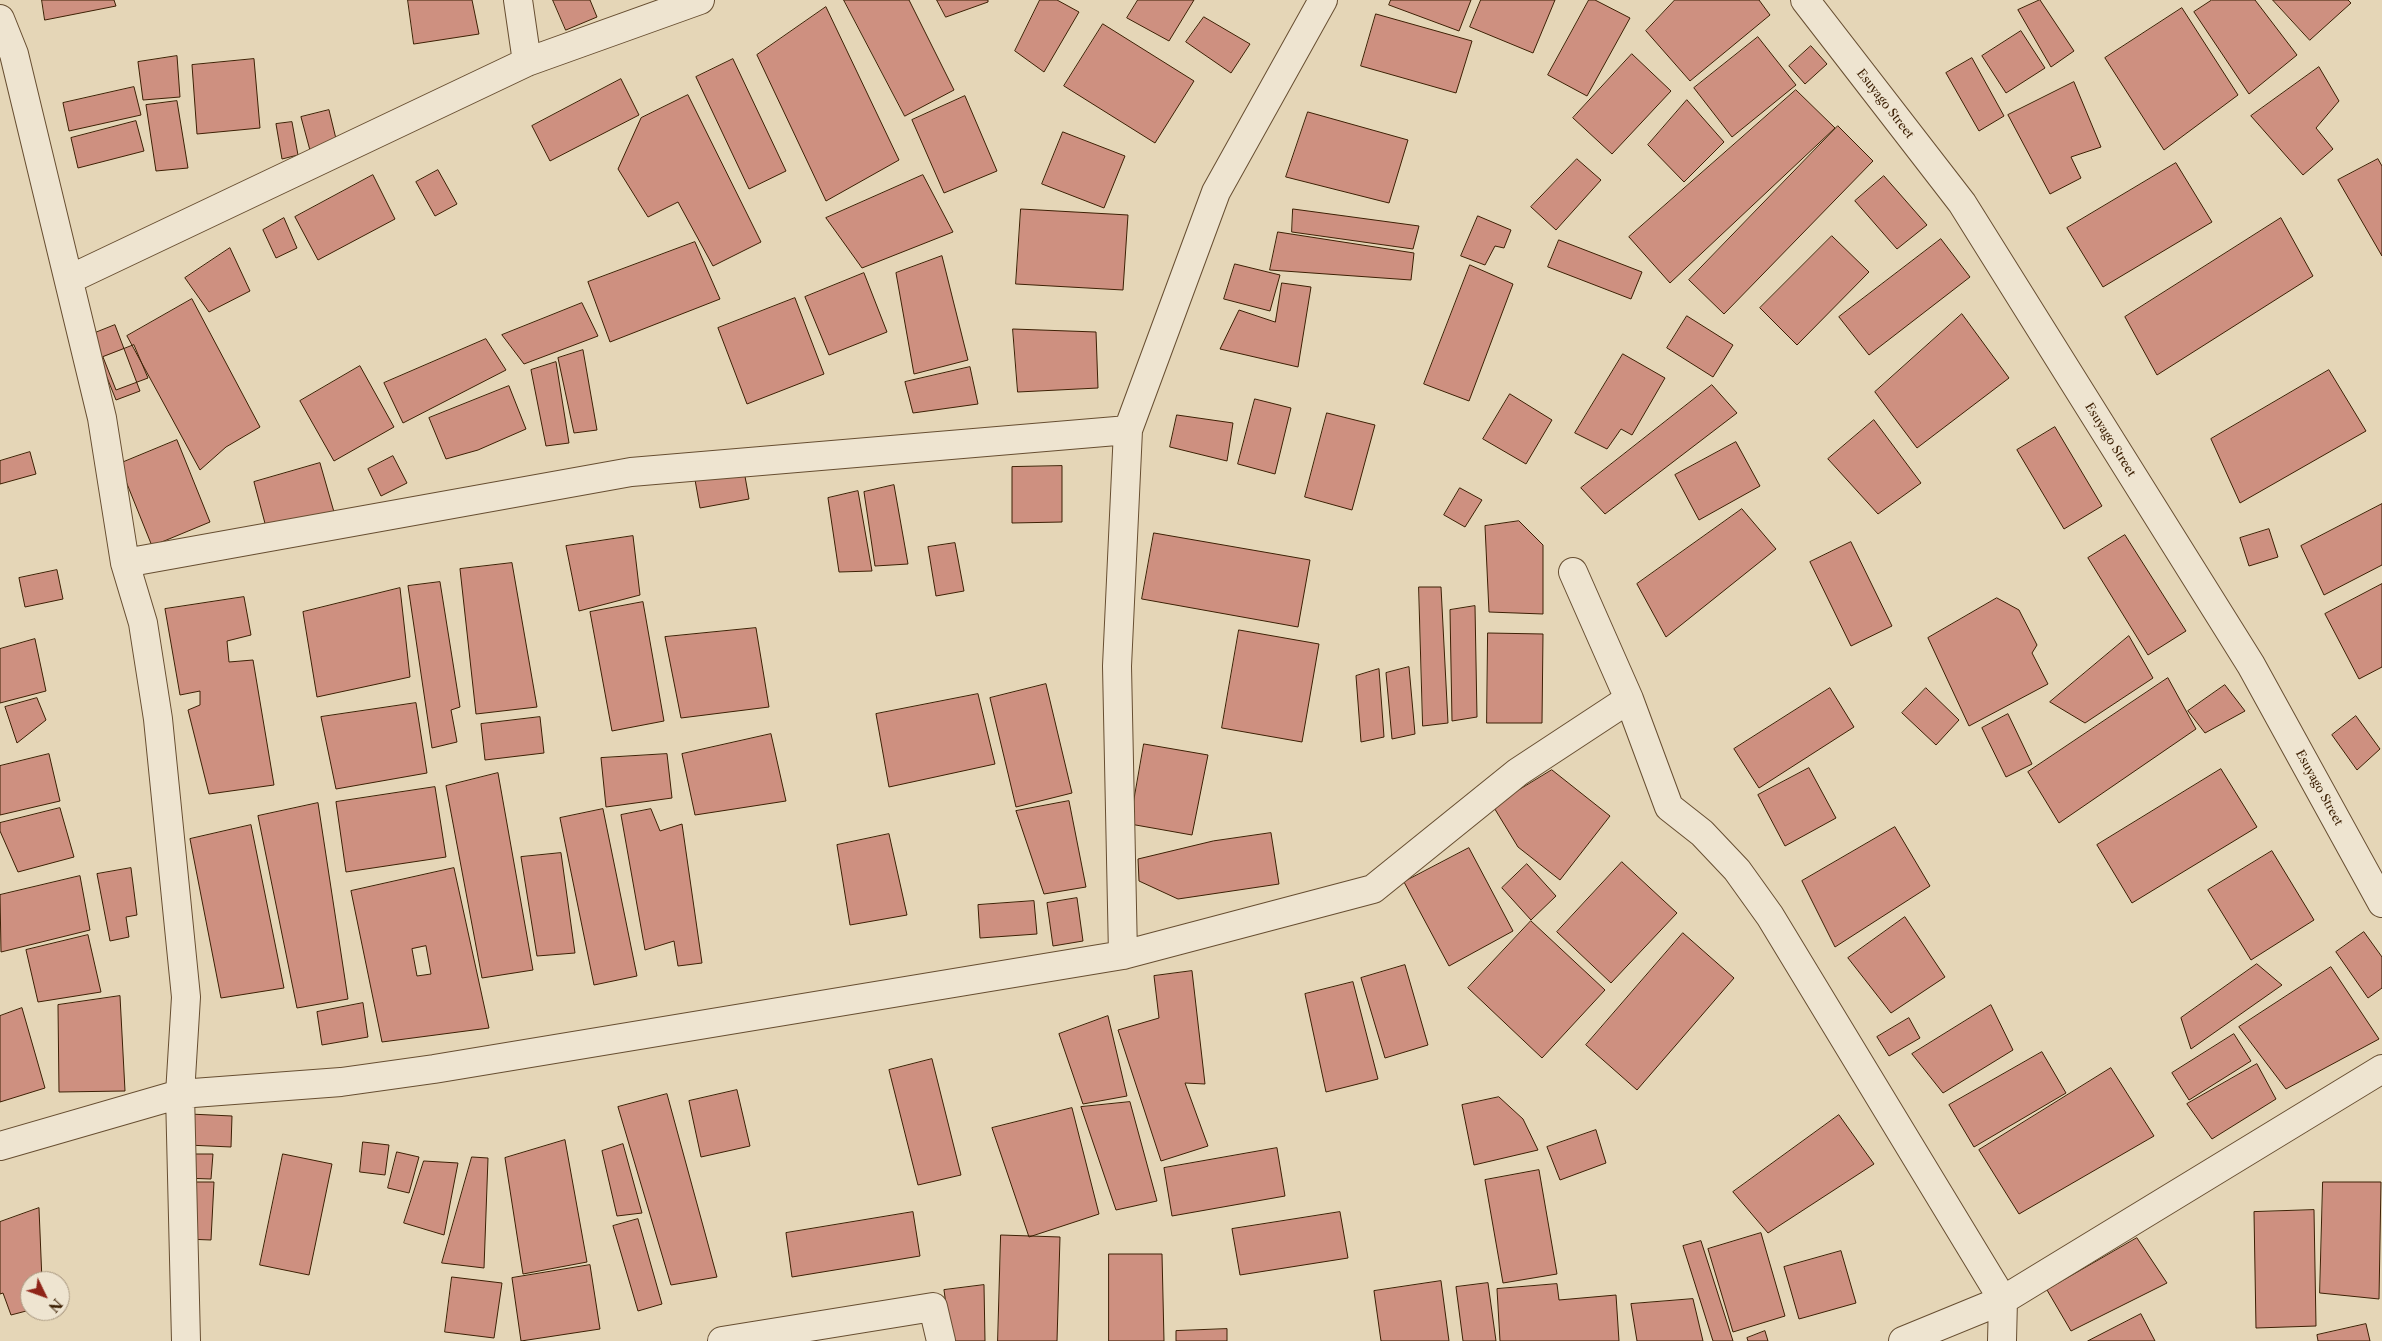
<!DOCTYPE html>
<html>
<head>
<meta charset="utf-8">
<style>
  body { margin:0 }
  #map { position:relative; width:2382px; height:1341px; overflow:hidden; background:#e5d6b7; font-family:"Libre Caslon Text",serif }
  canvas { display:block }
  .north { position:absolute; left:20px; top:1271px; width:50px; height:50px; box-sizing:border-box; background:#eee4d0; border:1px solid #a7967e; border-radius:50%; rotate:132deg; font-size:14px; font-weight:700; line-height:20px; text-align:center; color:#3d2004 }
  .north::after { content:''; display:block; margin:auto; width:18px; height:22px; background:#8f2418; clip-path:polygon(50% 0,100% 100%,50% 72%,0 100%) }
</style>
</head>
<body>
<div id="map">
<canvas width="2382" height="1341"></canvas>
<div class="north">N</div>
</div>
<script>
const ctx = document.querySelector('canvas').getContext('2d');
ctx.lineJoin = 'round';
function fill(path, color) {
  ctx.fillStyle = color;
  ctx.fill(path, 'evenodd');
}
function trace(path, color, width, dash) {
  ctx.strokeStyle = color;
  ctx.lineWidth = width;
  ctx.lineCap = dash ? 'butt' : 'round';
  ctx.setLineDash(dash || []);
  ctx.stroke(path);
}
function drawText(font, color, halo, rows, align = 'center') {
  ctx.font = font + ' "Libre Caslon Text",serif';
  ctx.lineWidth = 5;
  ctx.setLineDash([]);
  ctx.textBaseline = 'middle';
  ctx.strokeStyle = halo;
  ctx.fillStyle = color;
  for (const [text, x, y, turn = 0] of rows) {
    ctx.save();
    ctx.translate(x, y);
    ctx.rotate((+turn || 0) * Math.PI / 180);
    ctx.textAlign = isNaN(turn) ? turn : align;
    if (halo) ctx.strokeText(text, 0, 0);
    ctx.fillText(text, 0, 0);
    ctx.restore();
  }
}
const building = new Path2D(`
  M 42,0 L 114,0 L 116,6 L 45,20 Z
  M 408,0 L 472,0 L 479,34 L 414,44 Z
  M 553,0 L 590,0 L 597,17 L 566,30 Z
  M 844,0 L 909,0 L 954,90 L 905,116 Z
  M 937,0 L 988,0 L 988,2 L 946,17 Z
  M 1040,0 L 1057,0 L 1079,12 L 1044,72 L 1015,51 Z
  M 1138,0 L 1194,0 L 1169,41 L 1127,18 Z
  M 1391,0 L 1471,0 L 1459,31 L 1389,5 Z
  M 1481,0 L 1555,0 L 1533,53 L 1470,27 Z
  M 1589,0 L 1595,0 L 1630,18 L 1587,96 L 1548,75 Z
  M 1675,0 L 1759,0 L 1770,15 L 1690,81 L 1646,31 Z
  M 2040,0 L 2074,51 L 2051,67 L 2018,10 Z
  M 2212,0 L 2255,0 L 2297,55 L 2249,94 L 2194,12 Z
  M 2273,0 L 2348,0 L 2351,3 L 2310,40 Z
  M 826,7 L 899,160 L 826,201 L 757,55 Z
  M 2182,8 L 2238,95 L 2164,150 L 2105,58 Z
  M 1376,14 L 1472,41 L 1456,93 L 1361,66 Z
  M 1204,17 L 1250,44 L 1231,73 L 1186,42 Z
  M 1103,24 L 1194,81 L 1155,143 L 1064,86 Z
  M 2021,31 L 2045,68 L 2006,93 L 1982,56 Z
  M 1758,37 L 1796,85 L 1732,137 L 1694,88 Z
  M 1811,46 L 1827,64 L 1805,84 L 1789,66 Z
  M 1632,54 L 1671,91 L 1612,154 L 1573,118 Z
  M 177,56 L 180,97 L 143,100 L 138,62 Z
  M 1972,58 L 2004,116 L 1979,131 L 1946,73 Z
  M 254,59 L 260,128 L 197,134 L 192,65 Z
  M 733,59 L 786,171 L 749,189 L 696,77 Z
  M 2319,67 L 2339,101 L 2316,128 L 2333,149 L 2303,175 L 2251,116 Z
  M 621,79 L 639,115 L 550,161 L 532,126 Z
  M 2074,82 L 2101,147 L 2071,157 L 2081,178 L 2050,194 L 2008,115 Z
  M 134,87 L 141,115 L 69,131 L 63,103 Z
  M 1796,90 L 1835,128 L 1670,283 L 1629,237 Z
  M 688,95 L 761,242 L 713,266 L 678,202 L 648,217 L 618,169 L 641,118 Z
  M 965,96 L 997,171 L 944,193 L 912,120 Z
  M 1687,100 L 1724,142 L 1684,182 L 1648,145 Z
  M 177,101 L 188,168 L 156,171 L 146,105 Z
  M 329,110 L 338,147 L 311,154 L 301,117 Z
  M 1308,112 L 1408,140 L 1389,203 L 1286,177 Z
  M 136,121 L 144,151 L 78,168 L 71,138 Z
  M 292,122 L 298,155 L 282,159 L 276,124 Z
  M 1838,126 L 1873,161 L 1724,314 L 1689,280 Z
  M 1063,132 L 1125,156 L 1104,208 L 1042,184 Z
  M 1577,159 L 1601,180 L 1556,230 L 1531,207 Z
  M 2378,159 L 2382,166 L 2382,256 L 2338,180 Z
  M 2176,163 L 2212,222 L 2103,287 L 2067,228 Z
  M 438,170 L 457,204 L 435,216 L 416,182 Z
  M 373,175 L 395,219 L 318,260 L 295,217 Z
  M 923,175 L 953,232 L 862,268 L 826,218 Z
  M 1884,176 L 1927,225 L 1897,249 L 1855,201 Z
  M 1021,209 L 1128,215 L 1123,290 L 1016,284 Z
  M 1293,209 L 1419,226 L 1413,249 L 1292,232 Z
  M 1478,216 L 1511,230 L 1504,248 L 1495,246 L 1485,265 L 1461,256 Z
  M 284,218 L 297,248 L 276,258 L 263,230 Z
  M 2281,218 L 2313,276 L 2157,375 L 2125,317 Z
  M 1278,232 L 1414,253 L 1411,280 L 1270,270 Z
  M 1832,236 L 1869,272 L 1797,345 L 1760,308 Z
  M 1941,239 L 1970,277 L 1869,355 L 1839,317 Z
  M 1559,240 L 1642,272 L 1631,299 L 1548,267 Z
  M 695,242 L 720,299 L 610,342 L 588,282 Z
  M 230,248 L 250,291 L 209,312 L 185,278 Z
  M 942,256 L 968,360 L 914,374 L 896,273 Z
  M 1235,264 L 1280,275 L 1270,311 L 1224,299 Z
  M 1470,265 L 1513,284 L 1469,401 L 1424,384 Z
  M 864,273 L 887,332 L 829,355 L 805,297 Z
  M 1282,283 L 1311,287 L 1298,367 L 1220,349 L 1239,310 L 1275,322 Z
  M 795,298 L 824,374 L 747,404 L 718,328 Z
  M 192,299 L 260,427 L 226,447 L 200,470 L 127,336 Z
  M 582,303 L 598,336 L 524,364 L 502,335 Z
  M 1962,314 L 2009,378 L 1917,448 L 1875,392 Z
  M 1687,316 L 1733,345 L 1713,377 L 1667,348 Z
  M 115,325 L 140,391 L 116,400 L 90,335 Z
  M 1013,329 L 1096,332 L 1098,388 L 1018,392 Z
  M 486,339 L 506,370 L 403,423 L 384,383 Z
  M 134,345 L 148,378 L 116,390 L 103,357 Z
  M 583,350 L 597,430 L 574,433 L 558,358 Z
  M 1623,354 L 1665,378 L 1632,435 L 1621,429 L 1607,449 L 1575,433 Z
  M 556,362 L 569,443 L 546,446 L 531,370 Z
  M 360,366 L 394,427 L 334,461 L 300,401 Z
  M 970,367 L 978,404 L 913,413 L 905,382 Z
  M 2329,370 L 2366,431 L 2240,503 L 2211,439 Z
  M 1712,385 L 1737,413 L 1605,514 L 1581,488 Z
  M 509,386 L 526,429 L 478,450 L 446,459 L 429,418 Z
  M 1510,394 L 1552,420 L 1526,464 L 1483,439 Z
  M 1255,399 L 1291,408 L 1275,474 L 1238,464 Z
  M 1327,413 L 1375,425 L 1352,510 L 1305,497 Z
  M 1177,415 L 1233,423 L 1227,461 L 1170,447 Z
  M 1874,420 L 1921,483 L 1878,514 L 1828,459 Z
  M 2055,427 L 2102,506 L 2064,529 L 2017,450 Z
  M 177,440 L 210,522 L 152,546 L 119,464 Z
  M 1736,442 L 1760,486 L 1699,520 L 1675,475 Z
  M 30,452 L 36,474 L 0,484 L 0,461 Z
  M 393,456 L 407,483 L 381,496 L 368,469 Z
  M 320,463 L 334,512 L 267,531 L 254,482 Z
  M 743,465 L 749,499 L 700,508 L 694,474 Z
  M 1062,466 L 1062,522 L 1012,523 L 1012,467 Z
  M 894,485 L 908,564 L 875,566 L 864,492 Z
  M 1460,488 L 1482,500 L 1465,527 L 1444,515 Z
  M 858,491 L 872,571 L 839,572 L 828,498 Z
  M 2382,504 L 2382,565 L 2324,595 L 2301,546 Z
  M 1742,509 L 1776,549 L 1666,637 L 1637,584 Z
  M 1519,521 L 1543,545 L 1543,614 L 1489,612 L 1485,526 Z
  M 2269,529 L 2278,557 L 2249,566 L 2240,538 Z
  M 1154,533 L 1310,560 L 1298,627 L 1142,599 Z
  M 2125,535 L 2186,631 L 2148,655 L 2088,558 Z
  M 633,536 L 640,595 L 579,611 L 566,546 Z
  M 1851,542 L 1892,626 L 1851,646 L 1810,562 Z
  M 955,543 L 964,591 L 936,596 L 928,547 Z
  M 512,563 L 537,707 L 476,714 L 460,569 Z
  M 57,570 L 63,599 L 25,607 L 19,578 Z
  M 440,582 L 460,707 L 451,710 L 457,742 L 432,748 L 408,586 Z
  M 2382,584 L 2382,667 L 2359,679 L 2325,614 Z
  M 1419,587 L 1441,587 L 1448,723 L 1423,726 Z
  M 400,588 L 410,677 L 317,697 L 303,612 Z
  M 244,597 L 251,635 L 227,641 L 229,662 L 253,660 L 274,785 L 209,794 L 188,710 L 200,705 L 200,691 L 180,695 L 165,609 Z
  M 1997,598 L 2019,610 L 2037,645 L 2032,653 L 2048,684 L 1969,726 L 1928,638 Z
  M 643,602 L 664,721 L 612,731 L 590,612 Z
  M 1475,606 L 1477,717 L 1452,721 L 1450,610 Z
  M 756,628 L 769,707 L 681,718 L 665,637 Z
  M 1239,630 L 1319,644 L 1302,742 L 1222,728 Z
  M 1488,633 L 1543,634 L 1542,723 L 1487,723 Z
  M 2129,636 L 2153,678 L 2085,723 L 2050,702 Z
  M 35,639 L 46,691 L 0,703 L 0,649 Z
  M 1409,667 L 1415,734 L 1392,739 L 1386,673 Z
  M 1379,669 L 1384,737 L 1361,742 L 1356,676 Z
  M 2168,678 L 2196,729 L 2059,823 L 2028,772 Z
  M 1046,684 L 1072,793 L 1016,807 L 990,698 Z
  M 2225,685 L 2245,711 L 2205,733 L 2188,711 Z
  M 1830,688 L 1854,727 L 1759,788 L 1734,749 Z
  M 1926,688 L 1959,720 L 1936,745 L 1902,713 Z
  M 978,694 L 995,764 L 889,787 L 876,714 Z
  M 37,698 L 46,720 L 17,743 L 5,707 Z
  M 416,703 L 427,773 L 336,789 L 321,717 Z
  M 2008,714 L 2032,764 L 2006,777 L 1982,728 Z
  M 2356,716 L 2380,749 L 2357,770 L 2332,735 Z
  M 540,717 L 544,753 L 485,760 L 481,724 Z
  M 771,734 L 786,801 L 695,815 L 682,754 Z
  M 1144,744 L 1208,755 L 1192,835 L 1130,824 Z
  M 49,754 L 60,801 L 0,815 L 0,766 Z
  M 667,754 L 672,798 L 606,807 L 601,758 Z
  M 1809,768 L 1836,818 L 1785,846 L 1758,795 Z
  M 2221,769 L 2257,827 L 2132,903 L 2097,845 Z
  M 1552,770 L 1610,816 L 1560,880 L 1518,847 L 1493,806 Z
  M 498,773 L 533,970 L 482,978 L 446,786 Z
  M 435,787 L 446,857 L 346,872 L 336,802 Z
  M 1069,801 L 1086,887 L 1044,894 L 1016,811 Z
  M 318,803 L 348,999 L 297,1008 L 258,816 Z
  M 60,808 L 74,857 L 18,872 L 0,831 L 0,823 Z
  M 603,809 L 637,976 L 594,985 L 560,818 Z
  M 651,809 L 660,831 L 682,824 L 702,963 L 678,966 L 674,941 L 645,950 L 621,815 Z
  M 251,825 L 284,988 L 221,998 L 190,839 Z
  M 1895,827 L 1930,886 L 1835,947 L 1802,881 Z
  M 1271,833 L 1279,884 L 1178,899 L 1139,881 L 1138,859 L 1213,841 Z
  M 889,834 L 907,915 L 850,925 L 837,845 Z
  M 1469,848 L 1513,931 L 1449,966 L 1404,882 Z
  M 2272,851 L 2314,920 L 2251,960 L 2208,890 Z
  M 561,853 L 575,953 L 537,956 L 521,857 Z
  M 1622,862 L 1677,913 L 1611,983 L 1557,932 Z
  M 1527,864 L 1556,896 L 1531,920 L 1502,888 Z
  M 131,868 L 137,915 L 126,917 L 129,937 L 110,941 L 97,874 Z
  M 454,868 L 489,1028 L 382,1042 L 351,891 ZM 426,946 L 431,974 L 417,976 L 412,949 Z
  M 80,876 L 90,930 L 1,952 L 0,895 Z
  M 1077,898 L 1083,941 L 1053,946 L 1047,903 Z
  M 1034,901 L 1037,934 L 980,938 L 978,905 Z
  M 1905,917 L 1945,977 L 1891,1013 L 1848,958 Z
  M 1531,921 L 1605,990 L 1542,1058 L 1468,988 Z
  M 2364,932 L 2382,957 L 2382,988 L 2368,998 L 2336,952 Z
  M 1683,933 L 1734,978 L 1637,1090 L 1586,1045 Z
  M 88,935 L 101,992 L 38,1002 L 26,950 Z
  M 2257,964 L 2282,985 L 2191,1049 L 2181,1018 Z
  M 1405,965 L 1428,1045 L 1385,1058 L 1361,978 Z
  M 2331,967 L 2379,1039 L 2286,1089 L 2239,1027 Z
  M 1192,971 L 1205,1084 L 1185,1083 L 1208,1146 L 1161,1161 L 1118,1030 L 1159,1018 L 1154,976 Z
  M 1353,982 L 1378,1079 L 1326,1092 L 1305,994 Z
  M 120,996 L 125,1091 L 59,1092 L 58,1005 Z
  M 363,1003 L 368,1037 L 322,1045 L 317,1012 Z
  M 1991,1005 L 2013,1050 L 1943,1093 L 1912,1054 Z
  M 22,1008 L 45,1088 L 0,1102 L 0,1016 Z
  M 1108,1016 L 1127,1096 L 1083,1104 L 1059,1034 Z
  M 1909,1018 L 1920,1038 L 1889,1056 L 1877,1037 Z
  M 2234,1034 L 2251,1061 L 2189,1100 L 2172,1073 Z
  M 2042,1052 L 2066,1093 L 1974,1147 L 1949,1105 Z
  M 932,1059 L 961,1175 L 918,1185 L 889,1070 Z
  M 2257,1064 L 2276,1099 L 2212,1139 L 2187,1104 Z
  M 2111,1068 L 2154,1136 L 2019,1214 L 1979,1150 Z
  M 737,1090 L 750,1146 L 701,1157 L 689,1101 Z
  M 667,1094 L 717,1277 L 671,1285 L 618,1107 Z
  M 1499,1097 L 1523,1119 L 1538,1150 L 1474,1165 L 1462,1105 Z
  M 1130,1102 L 1157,1201 L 1116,1210 L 1081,1107 Z
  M 1072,1108 L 1099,1214 L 1029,1237 L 992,1128 Z
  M 189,1114 L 232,1116 L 231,1147 L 187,1145 Z
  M 1839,1115 L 1874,1164 L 1768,1233 L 1733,1192 Z
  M 1596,1130 L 1606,1163 L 1560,1180 L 1547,1147 Z
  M 565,1140 L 587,1262 L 523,1274 L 505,1158 Z
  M 363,1142 L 389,1145 L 385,1175 L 360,1172 Z
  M 623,1144 L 642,1213 L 617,1216 L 602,1151 Z
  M 1277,1148 L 1285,1196 L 1172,1216 L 1164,1168 Z
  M 397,1152 L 419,1157 L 409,1193 L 388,1188 Z
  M 184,1154 L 213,1154 L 211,1179 L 183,1178 Z
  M 283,1154 L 332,1164 L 309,1275 L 260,1265 Z
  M 472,1157 L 488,1158 L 484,1268 L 442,1263 Z
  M 424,1161 L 458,1163 L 444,1235 L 404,1223 Z
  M 1539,1170 L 1557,1274 L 1503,1283 L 1485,1180 Z
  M 188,1182 L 214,1182 L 211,1240 L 185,1239 Z
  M 2323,1182 L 2381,1182 L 2379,1299 L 2320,1293 Z
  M 39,1208 L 42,1281 L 30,1281 L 30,1310 L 11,1315 L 3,1293 L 0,1294 L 0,1222 Z
  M 2314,1210 L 2316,1326 L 2256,1328 L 2254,1212 Z
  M 913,1212 L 920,1256 L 792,1277 L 786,1233 Z
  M 1340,1212 L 1348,1258 L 1240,1275 L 1232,1229 Z
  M 638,1219 L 662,1304 L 638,1311 L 613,1226 Z
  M 1761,1233 L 1785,1316 L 1733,1332 L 1708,1249 Z
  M 1001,1235 L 1060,1237 L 1057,1341 L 998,1341 Z
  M 2137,1238 L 2167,1283 L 2071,1331 L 2047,1290 Z
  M 1701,1241 L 1733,1341 L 1713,1341 L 1683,1246 Z
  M 1841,1251 L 1856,1303 L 1799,1319 L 1784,1267 Z
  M 1109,1254 L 1162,1254 L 1164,1341 L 1109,1341 Z
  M 590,1265 L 600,1329 L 521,1341 L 512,1278 Z
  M 452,1277 L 502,1283 L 494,1338 L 445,1332 Z
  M 1441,1281 L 1449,1341 L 1381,1341 L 1374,1291 Z
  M 1488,1283 L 1496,1341 L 1463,1341 L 1456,1287 Z
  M 1557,1284 L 1559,1300 L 1616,1295 L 1619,1341 L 1500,1341 L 1497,1289 Z
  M 984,1285 L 985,1341 L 951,1341 L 944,1290 Z
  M 1693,1299 L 1703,1341 L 1637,1341 L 1631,1304 Z
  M 2141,1314 L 2155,1341 L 2088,1341 Z
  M 2366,1324 L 2370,1341 L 2318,1341 L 2317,1335 Z
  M 1227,1329 L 1227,1341 L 1176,1341 L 1176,1331 Z
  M 1765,1331 L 1768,1341 L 1748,1341 L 1747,1338 Z`);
fill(building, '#ce9080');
trace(building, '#3d2004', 1);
const minor = new Path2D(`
  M 518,0 L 527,62
  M 1805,0 L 1962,203 L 2251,665 L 2382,903
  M 0,19 L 14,54 L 102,418 L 125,563 L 143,623 L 158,719 L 186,997 L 180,1094 L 186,1341
  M 70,279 L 527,62 L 700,0
  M 125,563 L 631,472 L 1128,430
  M 1573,572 L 1629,699 L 1669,807 L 1702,833 L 1737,870 L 1770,916 L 2003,1300 L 2002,1341
  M 1123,955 L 1117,666 L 1128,430 L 1216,192 L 1323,0
  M 0,1146 L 180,1094 L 341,1082 L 434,1069 L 1123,955 L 1373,889 L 1518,772 L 1629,699
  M 722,1341 L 933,1307 L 941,1341
  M 1903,1341 L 2003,1300 L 2382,1069`);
trace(minor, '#674e31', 30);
trace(minor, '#eee4d0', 28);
drawText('12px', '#3d2004', '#eee4d0', [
  ["Esuyago Street",1885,104,52],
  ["Esuyago Street",2110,440,58],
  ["Esuyago Street",2319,788,61]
]);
</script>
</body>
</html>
